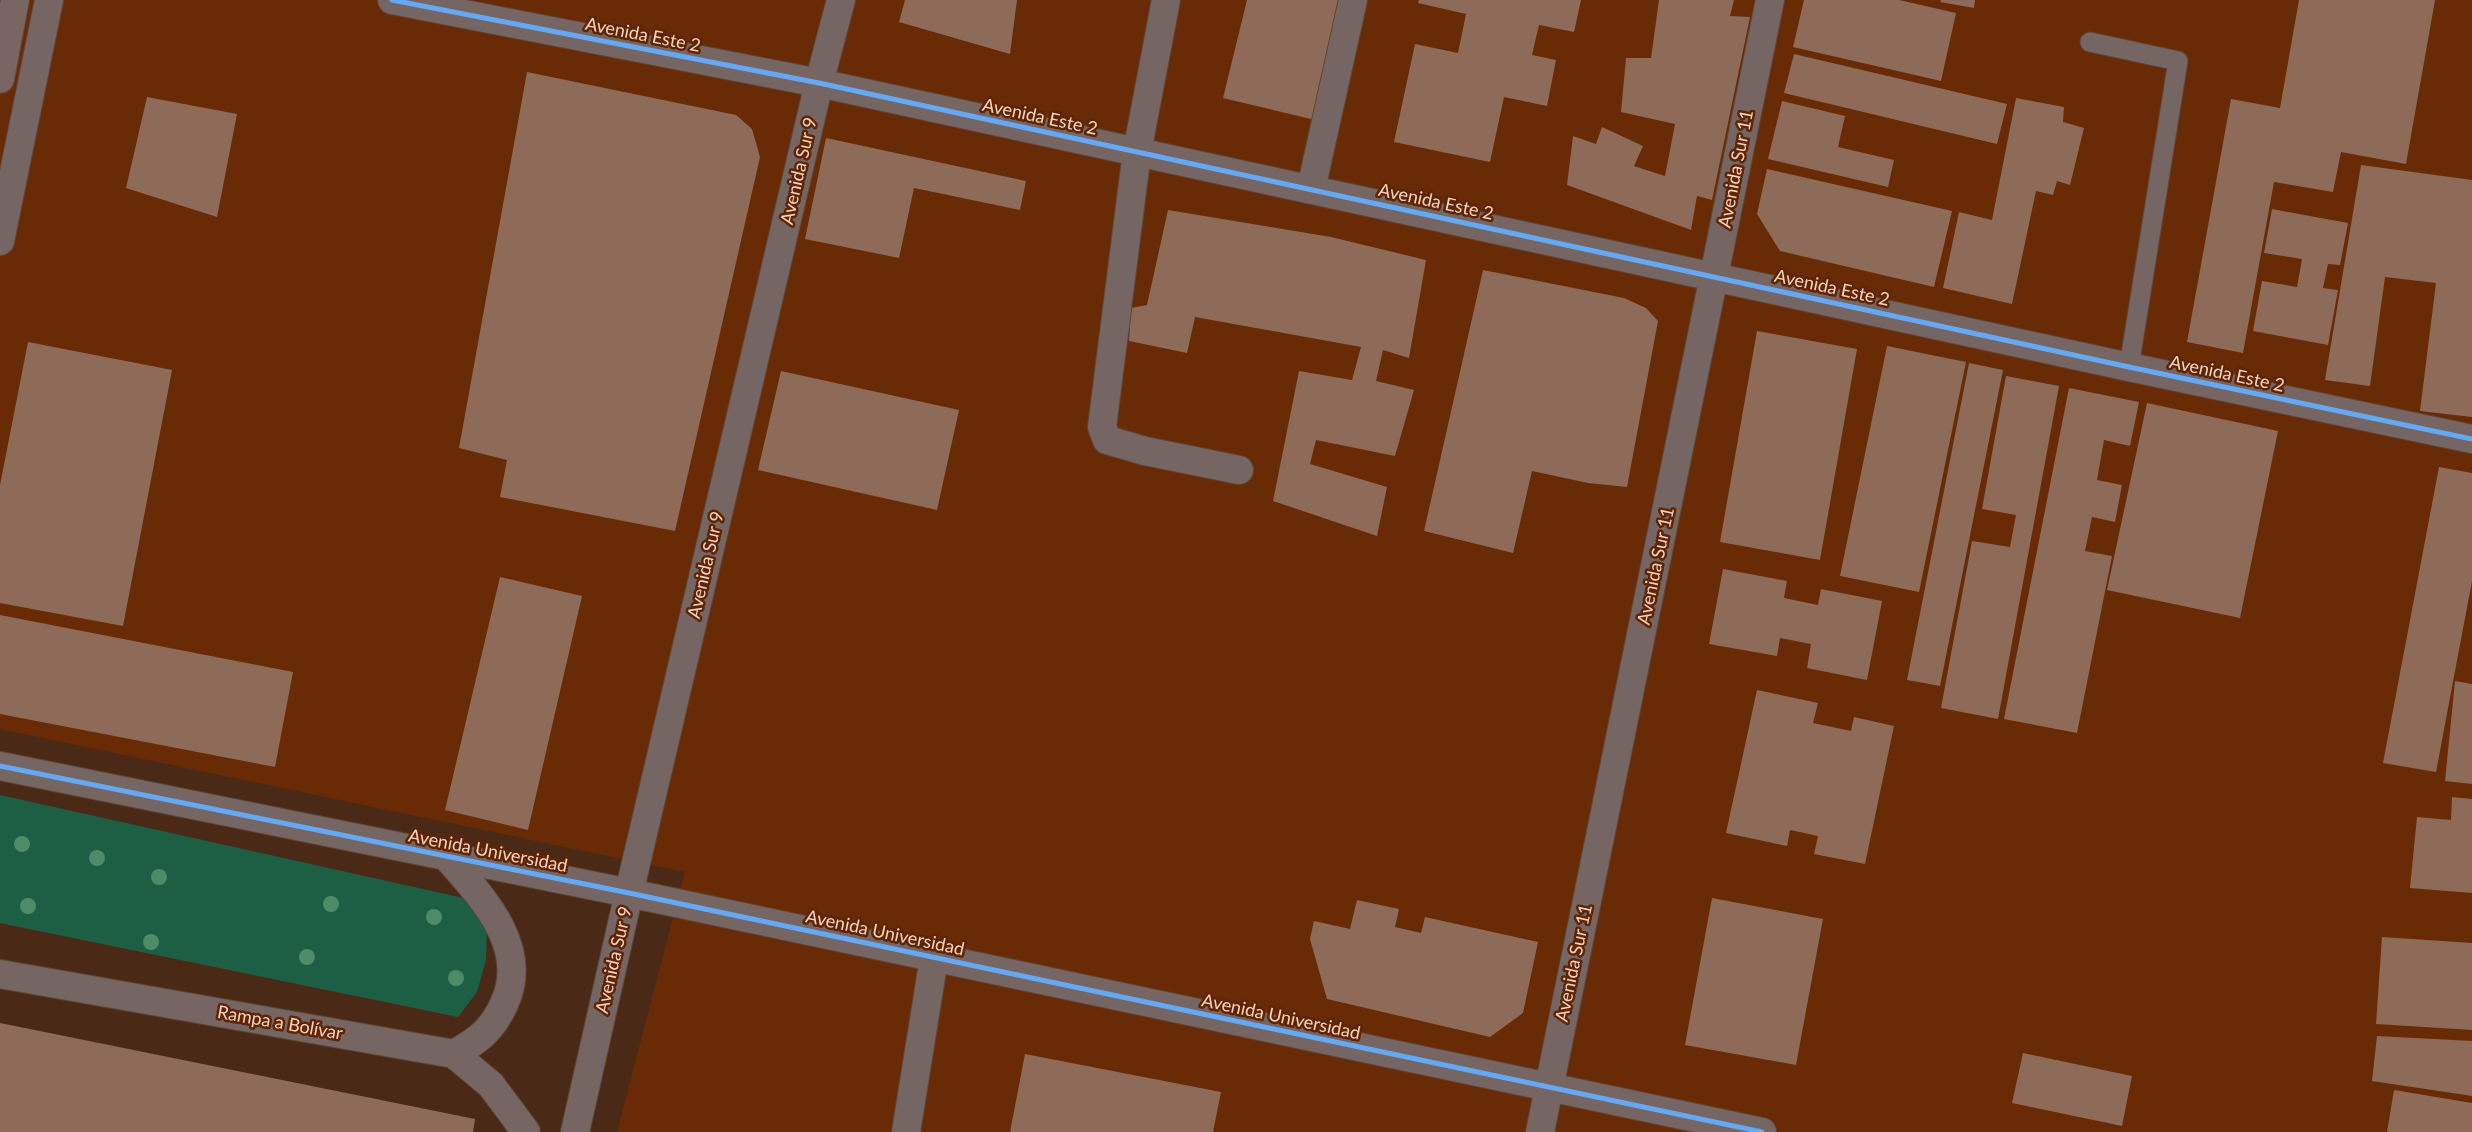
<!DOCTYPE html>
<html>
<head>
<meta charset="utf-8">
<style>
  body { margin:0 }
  canvas { display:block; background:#4a2a17 }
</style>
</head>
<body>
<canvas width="2472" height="1132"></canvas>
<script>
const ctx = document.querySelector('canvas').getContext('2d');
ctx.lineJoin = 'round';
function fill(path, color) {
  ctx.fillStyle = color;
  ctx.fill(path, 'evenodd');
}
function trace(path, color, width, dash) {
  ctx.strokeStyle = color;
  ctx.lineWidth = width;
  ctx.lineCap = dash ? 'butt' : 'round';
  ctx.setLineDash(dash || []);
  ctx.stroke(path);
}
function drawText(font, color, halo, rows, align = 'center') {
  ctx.font = font + ' Lato,sans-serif';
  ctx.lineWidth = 5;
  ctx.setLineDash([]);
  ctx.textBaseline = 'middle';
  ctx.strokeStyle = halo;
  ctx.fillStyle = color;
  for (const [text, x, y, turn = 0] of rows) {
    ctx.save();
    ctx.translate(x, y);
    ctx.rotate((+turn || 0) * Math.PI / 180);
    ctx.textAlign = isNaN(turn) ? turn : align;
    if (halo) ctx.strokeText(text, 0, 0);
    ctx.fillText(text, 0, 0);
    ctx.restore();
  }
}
fill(new Path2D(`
  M 0,0 L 2472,0 L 2472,1132 L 617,1132 L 685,872 L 0,729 Z`), '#692b06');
fill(new Path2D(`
  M 0,795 L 468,899 L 487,925 L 486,960 L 477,992 L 458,1017 L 0,923 Z`), '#1c5f44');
fill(new Path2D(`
  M 905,0 L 1017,0 L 1010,54 L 899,22 Z
  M 1247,0 L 1342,0 L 1315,120 L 1223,98 Z
  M 1419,0 L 1581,0 L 1574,32 L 1539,25 L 1532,55 L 1556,60 L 1547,106 L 1504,97 L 1490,162 L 1394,142 L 1415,44 L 1458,53 L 1466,14 L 1418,3 Z
  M 1659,0 L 1734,0 L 1730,16 L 1750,17 L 1712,200 L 1697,196 L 1691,230 L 1567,185 L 1573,136 L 1596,144 L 1602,127 L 1643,146 L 1634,166 L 1665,176 L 1675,124 L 1621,112 L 1626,58 L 1651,58 Z
  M 1804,0 L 1899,0 L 1956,13 L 1941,81 L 1793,47 Z
  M 1941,0 L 1975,0 L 1974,8 L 1940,2 Z
  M 2299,0 L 2435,0 L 2406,164 L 2341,152 L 2333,192 L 2274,182 L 2243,353 L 2187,342 L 2231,99 L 2280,108 Z
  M 1794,54 L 2007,104 L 1997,144 L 1784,93 Z
  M 527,72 L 736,115 L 752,129 L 760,157 L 675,531 L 500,497 L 507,460 L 459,448 Z
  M 147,97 L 237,114 L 217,217 L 126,188 Z
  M 2016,98 L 2064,107 L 2063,122 L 2084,128 L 2070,185 L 2057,181 L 2053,195 L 2036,191 L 2012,304 L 1943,288 L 1959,212 L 1992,220 Z
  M 1782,101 L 1845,116 L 1838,147 L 1894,160 L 1888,187 L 1768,159 Z
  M 826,138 L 1026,181 L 1020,210 L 914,188 L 899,258 L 805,239 Z
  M 2361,165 L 2472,180 L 2472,417 L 2420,411 L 2436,283 L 2385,277 L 2370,386 L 2325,380 Z
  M 1767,169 L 1952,211 L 1934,287 L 1780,251 L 1757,214 Z
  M 2272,209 L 2348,223 L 2340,265 L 2328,264 L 2323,288 L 2338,290 L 2328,345 L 2253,331 L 2262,281 L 2297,287 L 2302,259 L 2264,253 Z
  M 1168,210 L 1331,237 L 1426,260 L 1409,358 L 1383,350 L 1376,381 L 1414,390 L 1395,456 L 1316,440 L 1310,464 L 1387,487 L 1377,536 L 1273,501 L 1299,371 L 1352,380 L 1361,347 L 1195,317 L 1187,353 L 1129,341 L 1131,308 L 1147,305 Z
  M 1483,270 L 1624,298 L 1646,308 L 1658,321 L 1627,487 L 1588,483 L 1532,471 L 1513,553 L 1424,531 Z
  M 1757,331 L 1857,349 L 1820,560 L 1720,542 Z
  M 28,342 L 172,370 L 123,626 L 0,603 L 0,485 Z
  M 1887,346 L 1966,362 L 1919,592 L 1840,576 Z
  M 1969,363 L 2003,370 L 1940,686 L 1907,680 Z
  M 781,371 L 959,410 L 937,510 L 758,470 Z
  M 2006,376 L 2059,386 L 1998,719 L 1941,708 L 1972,541 L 2010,547 L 2016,515 L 1982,509 Z
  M 2069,388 L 2139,402 L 2130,446 L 2104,440 L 2097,480 L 2122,485 L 2115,522 L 2092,517 L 2085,551 L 2112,556 L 2077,733 L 2004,719 Z
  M 2147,403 L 2278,431 L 2240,618 L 2107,590 Z
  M 2439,467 L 2472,473 L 2472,581 L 2436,772 L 2383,763 Z
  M 1723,569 L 1787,581 L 1784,598 L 1818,605 L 1821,589 L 1882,601 L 1867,680 L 1807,668 L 1811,644 L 1780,638 L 1777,656 L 1709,644 Z
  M 500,577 L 582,596 L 528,830 L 445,810 Z
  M 0,615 L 293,672 L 275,767 L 0,714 Z
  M 2455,681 L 2472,684 L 2472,784 L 2445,781 Z
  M 1757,690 L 1818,703 L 1813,723 L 1851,731 L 1854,717 L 1894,726 L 1865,864 L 1814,854 L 1818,836 L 1790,830 L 1787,846 L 1726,833 Z
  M 2452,797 L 2472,799 L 2472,893 L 2410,888 L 2417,817 L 2451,820 Z
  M 1712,898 L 1823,919 L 1796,1065 L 1685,1045 Z
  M 1357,900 L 1399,909 L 1395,927 L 1421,933 L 1425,917 L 1538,942 L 1523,1013 L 1490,1037 L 1327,999 L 1310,939 L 1314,921 L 1350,929 Z
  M 2382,937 L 2472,943 L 2472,1030 L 2376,1024 Z
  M 0,1023 L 475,1119 L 473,1132 L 0,1132 Z
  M 2377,1036 L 2472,1041 L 2472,1096 L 2372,1081 Z
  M 2023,1053 L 2132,1076 L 2122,1126 L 2012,1103 Z
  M 1025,1054 L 1221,1092 L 1213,1132 L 1010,1132 Z
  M 2394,1090 L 2472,1103 L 2472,1132 L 2387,1132 Z`), '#8e6a58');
const service = new Path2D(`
  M 2090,42 L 2178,61 L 2129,367`);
const minor = new Path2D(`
  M 392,0 L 819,83 L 2129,367 L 2472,439
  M 1166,0 L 1137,152 L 1102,427 L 1107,440 L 1145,451 L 1239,470
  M 1311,189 L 1353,0
  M 0,241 L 49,0
  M 0,766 L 629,893 L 1762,1132
  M 446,856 C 481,896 531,947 504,1004 C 492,1030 479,1040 454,1054
  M 0,974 L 454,1054 L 491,1085 L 526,1132
  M 575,1132 L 629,893 L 819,83 L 841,0
  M 906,1132 L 934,958
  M 1540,1132 L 1770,0`);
const secondary = new Path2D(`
  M 0,79 L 15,0`);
trace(service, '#614636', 21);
trace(minor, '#614636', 30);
trace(secondary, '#614636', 30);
trace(service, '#756664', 19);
trace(minor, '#756664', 28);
trace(secondary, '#796662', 28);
trace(new Path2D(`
  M 392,0 L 819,83 L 2129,367 L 2472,439
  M 0,766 L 629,893 L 1762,1132`), '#66a8f1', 5);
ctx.fillStyle = '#4e8c67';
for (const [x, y] of [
  [22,844],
  [97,858],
  [159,877],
  [331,904],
  [28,906],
  [434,917],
  [151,942],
  [307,957],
  [456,978]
]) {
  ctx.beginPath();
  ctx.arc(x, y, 8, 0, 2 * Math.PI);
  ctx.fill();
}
drawText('18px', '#f7d1c1', '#5f2402', [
  ["Avenida Este 2",643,35,11],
  ["Avenida Este 2",1040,117,12],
  ["Avenida Sur 11",1736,169,-79],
  ["Avenida Sur 9",799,171,-77],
  ["Avenida Este 2",1436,202,12],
  ["Avenida Este 2",1832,288,12],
  ["Avenida Este 2",2227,374,12],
  ["Avenida Sur 9",706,565,-77],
  ["Avenida Sur 11",1656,566,-78],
  ["Avenida Universidad",488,851,11],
  ["Avenida Universidad",885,933,12],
  ["Avenida Sur 9",614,960,-77],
  ["Avenida Sur 11",1574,963,-78],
  ["Avenida Universidad",1281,1017,12],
  ["Rampa a Bolívar",280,1023,10]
]);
</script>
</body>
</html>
